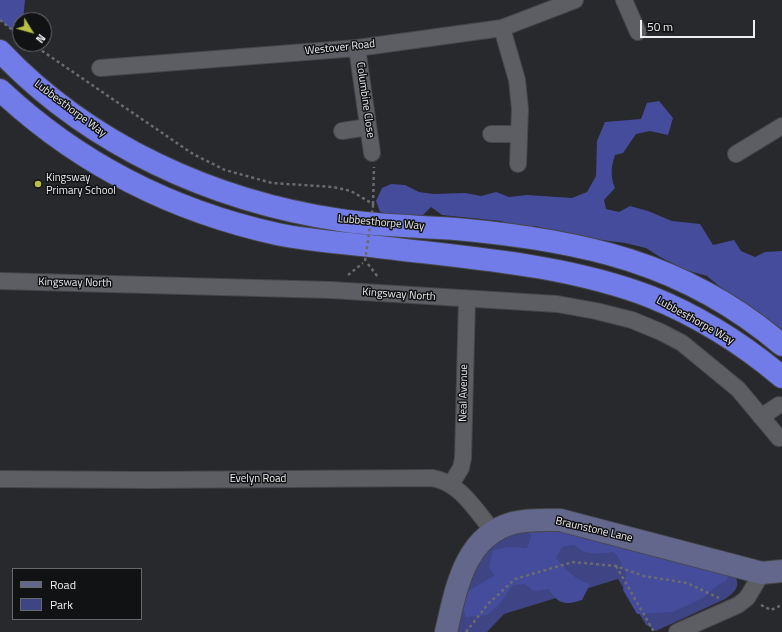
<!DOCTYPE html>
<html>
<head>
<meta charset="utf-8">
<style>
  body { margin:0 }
  #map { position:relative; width:782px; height:632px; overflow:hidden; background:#28292d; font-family:"Titillium Web",sans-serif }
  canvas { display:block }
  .legend { position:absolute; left:12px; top:568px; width:130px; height:52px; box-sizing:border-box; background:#111214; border:1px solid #696a6c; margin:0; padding:5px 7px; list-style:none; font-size:12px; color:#eeeef1 }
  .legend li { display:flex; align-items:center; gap:8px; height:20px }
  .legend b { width:20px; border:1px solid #696a6c }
  .north { position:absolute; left:12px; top:12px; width:40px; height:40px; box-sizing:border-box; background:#111214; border:1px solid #696a6c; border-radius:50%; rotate:127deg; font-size:11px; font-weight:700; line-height:16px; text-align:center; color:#eeeef1 }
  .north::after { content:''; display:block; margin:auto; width:14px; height:18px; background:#bbc045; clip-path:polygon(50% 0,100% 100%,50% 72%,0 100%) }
  .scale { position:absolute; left:640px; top:20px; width:115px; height:18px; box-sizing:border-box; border:2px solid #eeeef1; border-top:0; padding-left:5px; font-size:12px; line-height:14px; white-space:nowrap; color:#eeeef1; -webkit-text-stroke:3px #111214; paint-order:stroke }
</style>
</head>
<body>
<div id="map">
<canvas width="782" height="632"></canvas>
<ul class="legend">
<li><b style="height:5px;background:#63678b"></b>Road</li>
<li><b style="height:11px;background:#3e4484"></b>Park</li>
</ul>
<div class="north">N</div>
<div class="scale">50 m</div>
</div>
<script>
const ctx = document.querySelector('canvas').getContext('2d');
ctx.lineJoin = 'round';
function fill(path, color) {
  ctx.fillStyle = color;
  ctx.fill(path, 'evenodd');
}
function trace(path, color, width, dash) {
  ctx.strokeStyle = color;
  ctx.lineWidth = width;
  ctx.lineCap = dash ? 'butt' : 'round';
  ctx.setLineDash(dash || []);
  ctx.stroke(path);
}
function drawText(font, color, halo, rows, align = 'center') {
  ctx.font = font + ' "Titillium Web",sans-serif';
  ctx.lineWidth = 3;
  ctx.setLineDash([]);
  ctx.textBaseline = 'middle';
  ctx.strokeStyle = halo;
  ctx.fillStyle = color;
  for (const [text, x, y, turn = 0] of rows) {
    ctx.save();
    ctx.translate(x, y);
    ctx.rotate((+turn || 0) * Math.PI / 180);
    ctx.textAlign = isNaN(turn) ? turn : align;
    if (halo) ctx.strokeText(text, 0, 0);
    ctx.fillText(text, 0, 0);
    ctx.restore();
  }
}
fill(new Path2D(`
  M 524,529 L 730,569 C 741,582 740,589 725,599 L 656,631 L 646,625 L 618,579 L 504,614 L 487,632 L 457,632 L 465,582 L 493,541 Z`), '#3e4484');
fill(new Path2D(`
  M 0,0 L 25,0 L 23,20 L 20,20 L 20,36 L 0,20 Z
  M 659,101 L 673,118 L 668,135 L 650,131 L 636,134 L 623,153 L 615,155 C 611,167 610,176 615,188 L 604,200 L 606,209 L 619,212 L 630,206 L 648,211 L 672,221 L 700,224 L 713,245 L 734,240 L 741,251 L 755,257 L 765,252 L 782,251 L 782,330 L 726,292 L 707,276 L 686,270 L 660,257 L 646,248 L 625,243 L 586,238 L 535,226 L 516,227 L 501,221 L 442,215 L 431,207 L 420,218 L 401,214 L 391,215 L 380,212 L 376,201 L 382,188 L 391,184 L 405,185 L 419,192 L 434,194 L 465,193 L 481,196 L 496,192 L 509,197 L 527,195 L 572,198 L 587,192 L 596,176 L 597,141 L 605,122 L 641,119 L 647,103 Z
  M 551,524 L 729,572 L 727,580 L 718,585 L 703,598 L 673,612 L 637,614 L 623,590 L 626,575 L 620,560 L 614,552 C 596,553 589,557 574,545 L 562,547 L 556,558 C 567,571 574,579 590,584 L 582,600 C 566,605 558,605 549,589 L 534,591 L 525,584 L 513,585 L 498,606 L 487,615 L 466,617 L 463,609 L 468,591 L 495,575 L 489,568 L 493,550 L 508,547 L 527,548 L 531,537 L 527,528 Z`), '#454c9b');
const street = new Path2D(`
  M 624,0 L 638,32
  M 502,28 L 517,80 L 520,109 L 518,164
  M 357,48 L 372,153
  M 100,68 L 357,48 L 502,28 L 575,0
  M 342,131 L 368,127
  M 491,134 L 519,134
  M 736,154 L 782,126
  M 0,281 L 331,290 L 557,304 L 596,311 L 632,320 L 661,332 L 682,343 L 738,389 L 779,438
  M 761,417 L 779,405
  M 0,479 L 148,480 L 432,478 C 460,482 476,511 493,531
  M 451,484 L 461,468 L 463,458 L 467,299
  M 677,632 L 738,605 L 747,598 L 762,573`);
const secondary = new Path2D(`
  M 446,632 C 456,590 464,536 513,523 C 528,519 544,520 560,520 L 762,573 L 782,571`);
const highway = new Path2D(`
  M 0,51 C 89,145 213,201 340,220 C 378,226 418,226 456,229 C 580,240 685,262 782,345
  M 0,90 C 78,163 173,211 277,234 C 310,241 345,243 379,247 C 469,258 565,264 651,297 C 698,316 744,345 782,377`);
trace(street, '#46474a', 18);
trace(secondary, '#46474a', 24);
trace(highway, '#46474a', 24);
trace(new Path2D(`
  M 0,20 L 20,36
  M 32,44 L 193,154 L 225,170 L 272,183 L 333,187 L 351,191 L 373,204 L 373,206
  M 373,204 L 374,167
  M 368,264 L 378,277
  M 348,275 L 363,263
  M 616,566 L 654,632
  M 761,605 L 771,610 L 782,605
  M 466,632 L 488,604 L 515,579 L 573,562 L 616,566 L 644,576 L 687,583 L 719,598`), '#6b6b6f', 2.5, [3, 3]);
trace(street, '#5d5e63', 16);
trace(secondary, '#63678b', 22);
trace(highway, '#727ce9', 22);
trace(new Path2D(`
  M 365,261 L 373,206`), '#6b6b6f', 2.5, [3, 3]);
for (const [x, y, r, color] of [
  [38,184,4,"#bbc045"]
]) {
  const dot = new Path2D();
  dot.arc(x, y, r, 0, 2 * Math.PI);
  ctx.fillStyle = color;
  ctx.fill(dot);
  trace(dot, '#111214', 1.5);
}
drawText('11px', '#eeeef1', '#111214', [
  ["Westover Road",340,48,-6],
  ["Columbine Close",365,100,82],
  ["Lubbesthorpe Way",70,109,37],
  ["Lubbesthorpe Way",381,223,5],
  ["Kingsway North",75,283,1],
  ["Kingsway North",399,295,4],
  ["Lubbesthorpe Way",695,321,29],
  ["Neal Avenue",464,393,-89],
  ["Evelyn Road",258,479],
  ["Braunstone Lane",594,530,13]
]);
drawText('11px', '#eeeef1', '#111214', [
  ["Kingsway",46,178],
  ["Primary School",46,191]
], 'left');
</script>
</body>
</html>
